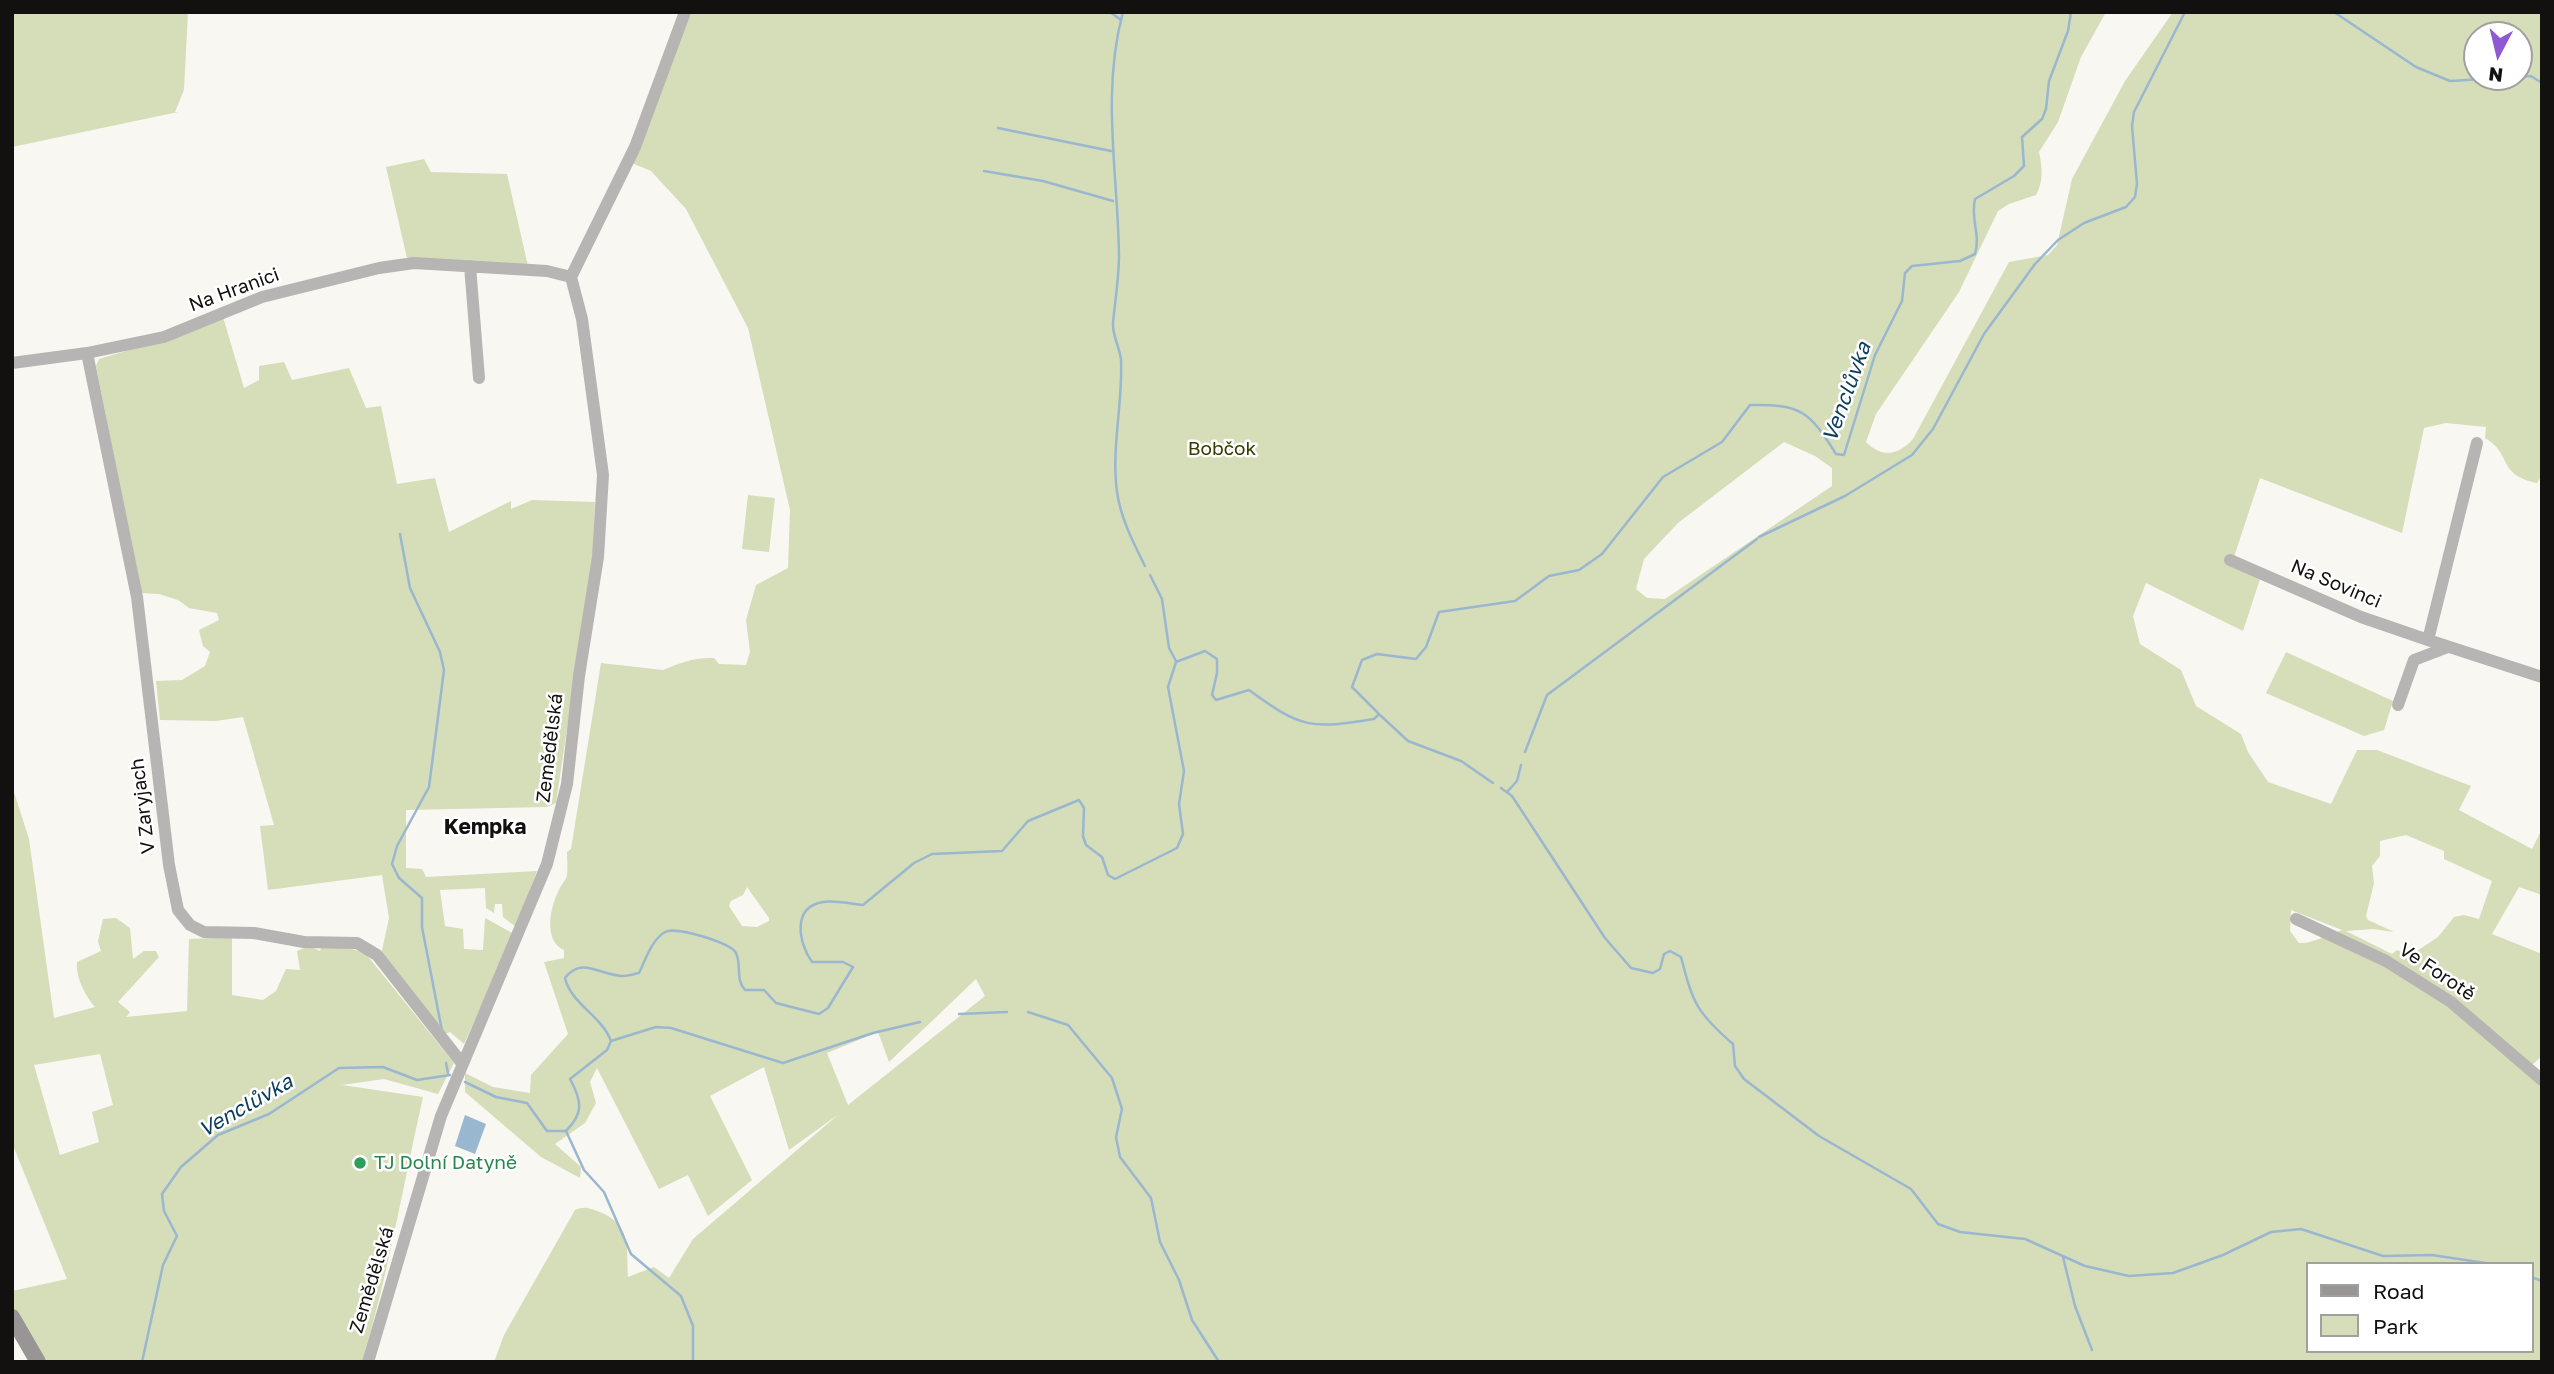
<!DOCTYPE html>
<html>
<head>
<meta charset="utf-8">
<style>
  body { margin:0 }
  #map { position:relative; width:2554px; height:1374px; overflow:hidden; background:#f9f7f2; font-family:"Golos Text",sans-serif }
  canvas { display:block }
  .frame { position:absolute; inset:0; border:14px solid #121110; pointer-events:none }
  .legend { position:absolute; left:2306px; top:1262px; width:228px; height:91px; box-sizing:border-box; background:#fff; border:2px solid #a0a09f; margin:0; padding:9px 12px; list-style:none; font-size:21px; color:#121110 }
  .legend li { display:flex; align-items:center; gap:14px; height:35px }
  .legend b { width:35px; border:2px solid #a0a09f }
  .north { position:absolute; left:2463px; top:21px; width:70px; height:70px; box-sizing:border-box; background:#fff; border:2px solid #a0a09f; border-radius:50%; rotate:187deg; font-size:19px; font-weight:700; line-height:28px; text-align:center; color:#121110 }
  .north::after { content:''; display:block; margin:auto; width:24px; height:32px; background:#8e5ad3; clip-path:polygon(50% 0,100% 100%,50% 72%,0 100%) }
</style>
</head>
<body>
<div id="map">
<canvas width="2554" height="1374"></canvas>
<div class="frame"></div>
<ul class="legend">
<li><b style="height:9px;background:#989594"></b>Road</li>
<li><b style="height:19px;background:#d6ddb9"></b>Park</li>
</ul>
<div class="north">N</div>
</div>
<script>
const ctx = document.querySelector('canvas').getContext('2d');
ctx.lineJoin = 'round';
function fill(path, color) {
  ctx.fillStyle = color;
  ctx.fill(path, 'evenodd');
}
function trace(path, color, width, dash) {
  ctx.strokeStyle = color;
  ctx.lineWidth = width;
  ctx.lineCap = dash ? 'butt' : 'round';
  ctx.setLineDash(dash || []);
  ctx.stroke(path);
}
function drawText(font, color, halo, rows, align = 'center') {
  ctx.font = font + ' "Golos Text",sans-serif';
  ctx.lineWidth = 5;
  ctx.setLineDash([]);
  ctx.textBaseline = 'middle';
  ctx.strokeStyle = halo;
  ctx.fillStyle = color;
  for (const [text, x, y, turn = 0] of rows) {
    ctx.save();
    ctx.translate(x, y);
    ctx.rotate((+turn || 0) * Math.PI / 180);
    ctx.textAlign = isNaN(turn) ? turn : align;
    if (halo) ctx.strokeText(text, 0, 0);
    ctx.fillText(text, 0, 0);
    ctx.restore();
  }
}
fill(new Path2D(`
  M 12,12 L 188,12 L 184,90 L 175,112 L 178,112 L 12,147 Z
  M 689,12 L 2106,12 L 2081,57 L 2058,122 L 2039,152 C 2042,167 2044,181 2036,195 L 2009,204 L 1998,211 L 1959,292 L 1876,414 L 1866,442 C 1883,459 1898,455 1913,439 L 2009,262 L 2048,255 L 2057,245 L 2072,179 L 2125,81 L 2173,12 L 2542,12 L 2542,475 L 2537,483 C 2497,475 2512,453 2485,438 L 2486,427 L 2446,423 L 2424,428 L 2402,533 L 2260,478 L 2232,563 L 2261,576 L 2243,631 L 2146,583 L 2133,616 L 2140,644 L 2181,670 L 2196,706 L 2241,734 L 2248,752 L 2268,782 L 2331,804 L 2357,750 L 2377,750 L 2471,786 L 2459,810 L 2532,849 L 2542,829 L 2542,895 L 2519,887 L 2492,934 L 2542,954 L 2542,1056 L 2532,1065 L 2542,1073 L 2542,1362 L 494,1362 L 504,1335 L 575,1210 C 584,1206 589,1208 597,1211 C 633,1224 626,1247 628,1277 L 654,1267 L 669,1278 L 693,1239 L 839,1114 L 789,1150 L 764,1067 L 710,1096 L 752,1180 L 708,1216 L 688,1175 L 659,1189 L 597,1068 L 590,1082 L 596,1103 L 585,1123 L 555,1144 L 581,1167 L 580,1178 L 541,1157 L 465,1092 L 465,1073 L 493,1087 L 530,1093 L 531,1075 L 568,1034 L 544,962 L 564,958 L 564,950 C 543,941 550,907 559,890 C 561,884 566,881 567,875 C 568,868 567,860 567,852 L 571,849 L 601,663 L 663,670 C 679,663 695,657 714,658 L 719,664 L 746,665 L 750,652 L 746,620 L 756,585 L 788,568 L 790,510 L 748,328 L 686,209 L 651,171 L 632,163 ZM 2477,35 L 2519,35 L 2519,77 L 2477,77 ZM 1784,442 L 1815,456 L 1832,468 L 1832,486 L 1665,599 L 1647,598 L 1636,589 L 1644,559 L 1678,523 ZM 2406,835 L 2444,851 L 2444,859 L 2492,881 L 2479,919 L 2464,915 L 2454,917 L 2438,937 L 2411,955 L 2397,950 L 2392,954 L 2346,931 L 2373,929 L 2394,932 L 2368,920 L 2366,916 L 2374,883 L 2372,866 L 2380,856 L 2380,841 ZM 747,887 L 769,918 L 769,921 L 757,927 L 742,926 L 729,906 L 731,901 L 743,895 ZM 2291,910 L 2342,930 C 2328,934 2313,944 2299,943 L 2290,931 ZM 976,979 L 985,996 L 848,1105 L 827,1053 L 878,1032 L 889,1062 ZM 2307,1264 L 2531,1264 L 2531,1351 L 2307,1351 Z
  M 424,159 L 431,172 L 507,174 L 528,266 L 407,258 L 386,167 Z
  M 223,317 L 244,388 L 259,380 L 259,366 L 284,362 L 292,380 L 349,368 L 366,408 L 381,406 L 397,484 L 435,478 L 449,532 L 511,501 L 511,509 L 532,500 L 595,502 L 593,553 L 556,803 L 547,807 L 406,810 L 406,868 L 422,869 L 426,877 L 537,871 L 516,927 L 503,917 L 502,904 L 495,904 L 494,913 L 486,908 L 485,888 L 440,890 L 445,926 L 463,929 L 464,949 L 483,950 L 485,918 L 514,934 L 464,1044 L 450,1032 L 445,1034 L 381,955 L 389,918 L 382,875 L 268,890 L 260,826 L 274,825 L 243,717 L 216,721 L 160,720 L 156,681 L 182,680 L 205,666 L 210,652 L 203,646 L 199,630 L 219,620 L 217,613 L 189,608 L 178,600 L 159,594 L 141,593 L 96,366 L 99,359 L 162,340 Z
  M 748,495 L 775,498 L 769,552 L 742,549 Z
  M 2286,652 L 2393,701 L 2384,730 L 2364,736 L 2266,693 Z
  M 13,789 L 29,839 L 54,1018 L 95,1007 C 86,997 75,976 77,962 L 101,951 L 98,941 L 103,919 L 116,918 L 130,928 L 133,959 L 144,951 L 156,951 L 159,957 L 118,1002 L 130,1012 L 126,1017 L 187,1011 L 189,939 L 232,937 L 232,995 L 263,1000 L 276,991 L 286,969 L 300,970 L 297,951 L 309,946 L 320,951 L 321,948 L 344,946 L 366,954 L 454,1063 L 438,1094 L 384,1079 L 342,1085 L 423,1097 C 403,1186 388,1275 362,1362 L 42,1362 L 12,1313 L 12,1291 L 67,1279 L 12,1143 ZM 100,1054 L 113,1105 L 92,1112 L 99,1142 L 60,1155 L 34,1065 Z`), '#d6ddb9');
fill(new Path2D(`
  M 465,1115 L 486,1124 L 475,1154 L 455,1146 Z`), '#9ab7d0');
trace(new Path2D(`
  M 1110,12 L 1121,20
  M 1123,12 C 1101,93 1118,174 1119,255 C 1119,278 1115,301 1113,323 C 1112,335 1120,348 1121,360 C 1123,404 1111,447 1117,492 C 1121,519 1133,542 1145,566
  M 2334,12 L 2416,67 L 2450,81 L 2517,77
  M 2519,77 L 2531,76 L 2542,83
  M 998,128 L 1111,151
  M 984,171 L 1043,181 L 1113,201
  M 400,534 L 410,588 L 440,652 L 444,670 L 429,787 L 397,846 L 392,864 L 399,878 L 422,898 L 422,927 L 442,1031
  M 1759,537 L 1845,496 L 1912,455 L 1933,429 L 1984,334 L 2035,264 L 2058,240 L 2084,223 L 2126,207 L 2135,197 L 2137,184 L 2132,126 L 2134,112 L 2185,12
  M 1150,575 L 1162,599 L 1169,648 L 1176,661
  M 1380,715 L 1408,741 L 1461,761 L 1493,783
  M 1525,752 L 1547,695 L 1757,539
  M 1501,788 L 1512,796 L 1605,938 L 1631,968 L 1653,973 L 1660,969 L 1664,954 L 1670,951 L 1681,957 C 1693,1003 1696,1012 1733,1044 L 1735,1066 L 1744,1079 L 1819,1136 L 1911,1189 L 1938,1224 L 1960,1232 L 2025,1239 L 2085,1266 L 2129,1276 L 2173,1273 L 2223,1255 L 2271,1232 L 2301,1229 L 2383,1256 L 2432,1255 L 2492,1264
  M 1507,792 L 1517,781 L 1521,765
  M 1028,1012 L 1068,1025 L 1112,1078 L 1122,1109 L 1116,1137 L 1120,1157 L 1151,1198 L 1160,1242 L 1179,1280 L 1192,1320 L 1219,1362
  M 959,1014 L 1007,1012
  M 611,1041 L 656,1027 L 671,1028 L 783,1063 L 873,1033 L 920,1022
  M 446,1063 L 448,1073
  M 465,1082 L 496,1097 L 527,1103 L 547,1131 L 566,1131 C 584,1113 582,1101 570,1079 L 607,1050 L 611,1041 C 602,1016 571,1004 565,978 C 582,956 599,975 622,976 C 627,976 634,974 639,973 C 645,961 652,939 665,932 C 676,926 732,943 736,953 C 742,966 735,979 745,990 L 764,990 L 776,1003 L 819,1014 L 828,1008 L 853,967 L 843,962 L 812,962 C 799,944 791,907 823,902 C 835,900 851,904 863,905 L 914,863 L 932,854 L 1002,851 L 1028,821 L 1079,800 L 1084,808 L 1083,836 L 1086,845 L 1102,857 L 1108,875 L 1115,879 L 1177,848 L 1183,834 L 1179,804 L 1184,771 L 1168,687 L 1176,662 L 1205,651 L 1217,659 L 1217,673 L 1212,695 L 1216,700 L 1249,690 C 1302,729 1311,729 1374,719 L 1379,714 L 1352,687 L 1362,660 L 1377,654 L 1416,659 L 1426,647 L 1439,612 L 1515,601 L 1549,576 L 1579,570 L 1602,554 L 1663,477 L 1722,442 L 1750,405 C 1801,404 1809,411 1836,454 L 1844,455 L 1875,355 L 1902,301 L 1905,273 L 1912,266 L 1960,261 L 1975,254 C 1981,234 1970,219 1975,199 L 2014,176 L 2024,166 L 2022,137 L 2042,119 L 2046,109 L 2049,81 L 2068,31 L 2071,12
  M 566,1131 L 584,1170 L 604,1192 L 631,1254 L 681,1296 L 693,1326 L 693,1362
  M 2063,1257 L 2075,1306 L 2092,1350
  M 2531,1277 L 2542,1281
  M 142,1362 L 163,1265 L 177,1236 L 164,1211 L 162,1194 L 181,1167 L 218,1135 L 269,1114 L 339,1068 L 383,1067 L 417,1080 L 450,1075`), '#9ab7d0', 2.5);
trace(new Path2D(`
  M 470,266 L 479,378
  M 571,277 L 635,147 L 685,12
  M 87,353 L 137,597 L 169,865 L 178,910 L 190,925 L 204,932 L 254,933 L 304,942 L 357,943 L 377,955 L 461,1062
  M 12,363 L 87,353 L 164,337 L 262,297 L 379,268 L 414,263 L 547,271 L 571,277
  M 2230,560 L 2361,617 L 2428,640 L 2477,443
  M 2428,640 L 2542,677
  M 2398,705 L 2414,660 L 2448,647
  M 2296,919 L 2386,961 L 2451,1002 L 2542,1080
  M 368,1362 L 441,1116 L 547,864 L 567,784 L 579,676 L 598,557 L 603,475 L 582,319 L 571,277`), '#b7b5b4', 12);
trace(new Path2D(`
  M 12,1317 L 38,1362`), '#989594', 16);
for (const [x, y, r, color] of [
  [360,1163,7,"#2e9e5b"]
]) {
  const dot = new Path2D();
  dot.arc(x, y, r, 0, 2 * Math.PI);
  ctx.fillStyle = color;
  ctx.fill(dot);
  trace(dot, '#fff', 2.5);
}
drawText('19px', '#121110', '#fff', [
  ["Na Hranici",234,290,-20],
  ["Na Sovinci",2336,584,23],
  ["Zemědělská",550,748,-83],
  ["V Zaryjach",143,806,-97],
  ["Ve Forotě",2437,972,34],
  ["Zemědělská",372,1280,-73]
]);
drawText('19px', '#363c00', '#fff', [
  ["Bobčok",1222,449]
]);
drawText('19px', '#27864d', '#fff', [
  ["TJ Dolní Datyně",374,1163]
], 'left');
drawText('italic 21px', '#0b3d5f', '#fff', [
  ["Venclůvka",1847,392,-70],
  ["Venclůvka",246,1106,-30]
]);
drawText('bold 21px', '#121110', '#fff', [
  ["Kempka",485,827]
]);
</script>
</body>
</html>
